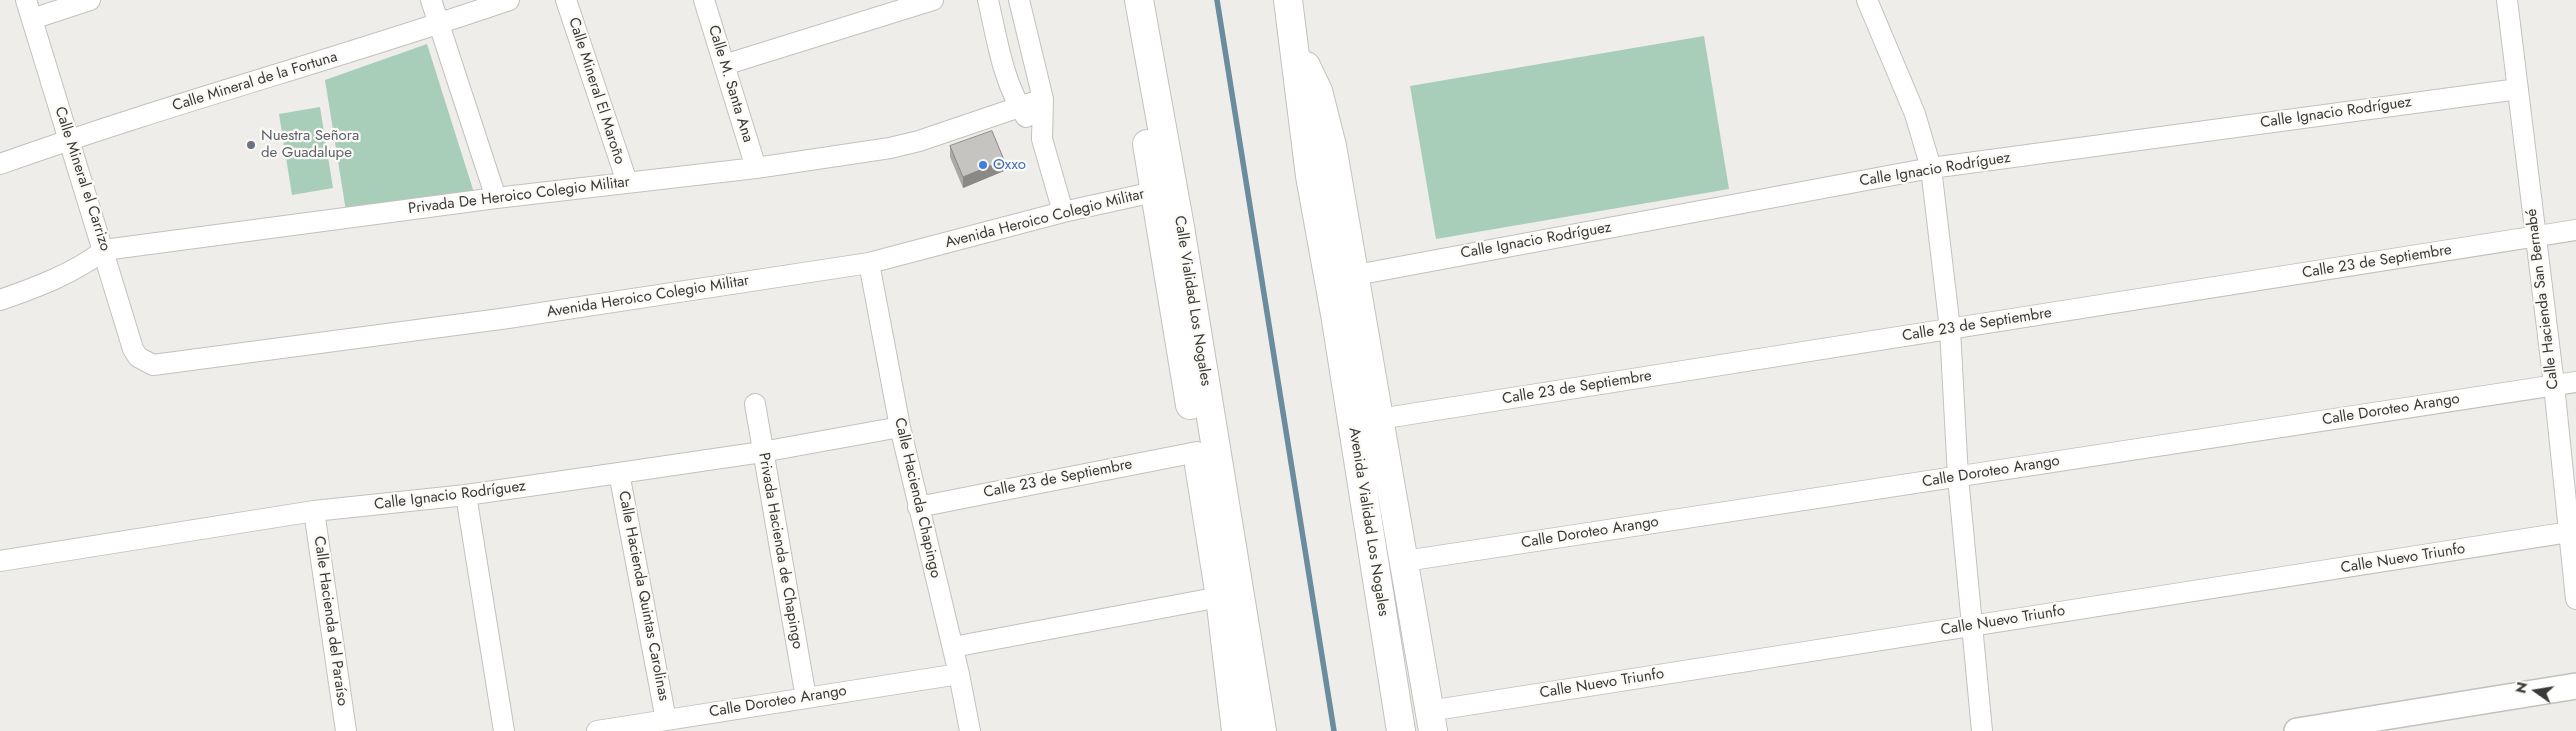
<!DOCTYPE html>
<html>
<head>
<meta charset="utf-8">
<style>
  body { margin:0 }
  #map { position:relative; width:2576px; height:731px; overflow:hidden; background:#eeede9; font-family:Jost,sans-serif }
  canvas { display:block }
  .north { position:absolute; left:2511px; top:666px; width:50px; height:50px; -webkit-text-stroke:4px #fcfaf6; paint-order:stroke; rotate:283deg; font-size:14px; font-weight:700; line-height:20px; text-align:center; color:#393937 }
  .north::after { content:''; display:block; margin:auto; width:18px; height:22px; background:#393937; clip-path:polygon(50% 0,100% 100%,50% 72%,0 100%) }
</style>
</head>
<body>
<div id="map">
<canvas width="2576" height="731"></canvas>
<div class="north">N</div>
</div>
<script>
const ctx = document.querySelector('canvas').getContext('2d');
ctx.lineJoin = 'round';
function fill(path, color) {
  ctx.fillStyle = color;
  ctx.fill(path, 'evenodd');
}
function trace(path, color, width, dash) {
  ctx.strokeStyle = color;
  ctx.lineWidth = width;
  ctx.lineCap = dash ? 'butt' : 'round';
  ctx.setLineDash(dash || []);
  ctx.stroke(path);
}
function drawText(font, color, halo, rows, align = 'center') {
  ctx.font = font + ' Jost,sans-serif';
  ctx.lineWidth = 4.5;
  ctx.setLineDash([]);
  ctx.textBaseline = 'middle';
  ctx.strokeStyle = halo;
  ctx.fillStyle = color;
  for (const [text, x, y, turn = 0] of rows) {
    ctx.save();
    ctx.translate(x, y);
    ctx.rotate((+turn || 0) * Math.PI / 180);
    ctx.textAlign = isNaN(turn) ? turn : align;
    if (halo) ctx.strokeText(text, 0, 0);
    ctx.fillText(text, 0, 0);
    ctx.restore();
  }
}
fill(new Path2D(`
  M 1704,36 L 1729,189 L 1436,239 L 1410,86 Z
  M 427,44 L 475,196 L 346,211 L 325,80 Z
  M 320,107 L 333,188 L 292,195 L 279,114 Z`), '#a8cdb8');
trace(new Path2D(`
  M 1217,0 L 1334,731`), '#698d9f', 5.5);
const minor = new Path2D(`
  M 26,0 L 133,349 L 138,357 L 153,365 L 508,318 L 869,263 L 1063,212 L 1154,192
  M 431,0 L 496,198
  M 566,0 L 627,182
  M 704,0 L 756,168
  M 988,0 C 997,39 1003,83 1026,117
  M 1019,0 L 1043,99 L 1042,139 L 1063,212
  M 1867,0 L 1915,114 L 1931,168 L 1950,329 L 1958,477 L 1982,731
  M 2507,0 L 2554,385 L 2576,599
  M 32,19 L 90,0
  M 724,65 L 933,0
  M 0,164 C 168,104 341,58 509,0
  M 869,263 L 900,427 L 959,674 L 970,731
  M 1356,275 L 1931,168 L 2518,89
  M 0,300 C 35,288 75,273 104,250 L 496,198 L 756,168 L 890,148 L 919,141 L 1043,99
  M 755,404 L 806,698
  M 1379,419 L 2576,230
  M 619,473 L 666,720
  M 466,495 L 504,731
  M 918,507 L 1197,452
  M 314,511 L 346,731
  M 0,561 L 314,511 L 466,495 L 619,473 L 762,452 L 900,427
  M 1405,561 L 2576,382
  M 953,647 L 1220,597
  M 1429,711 L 2576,531
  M 597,731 L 959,674`);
const tertiary = new Path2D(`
  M 2297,731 L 2576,686`);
const trunk = new Path2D(`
  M 1139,0 L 1180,227 L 1262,731
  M 1288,0 L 1310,176 L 1335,314 L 1401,731
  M 1306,66 L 1318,91 L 1332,146 L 1433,731
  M 1147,144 L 1190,405
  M 1199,465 L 1220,597 L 1236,731`);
trace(minor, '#c3c1bd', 22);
trace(tertiary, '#c3c1bd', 28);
trace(trunk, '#c3c1bd', 30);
trace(minor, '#fff', 20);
trace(tertiary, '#fff', 25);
trace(trunk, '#fff', 28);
fill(new Path2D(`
  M 950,146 L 1004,171 L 963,188 L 950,157 Z`), '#a9a9a5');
fill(new Path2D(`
  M 1004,160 L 1004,171 L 963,188 L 963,177 Z`), '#8a8986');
const building = new Path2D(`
  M 992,131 L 1004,160 L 963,177 L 950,146 Z`);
fill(building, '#c5c4c0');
trace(building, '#8a8986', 1);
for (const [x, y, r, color] of [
  [251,145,5,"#6b7280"],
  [983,165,5,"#3f7fe0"]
]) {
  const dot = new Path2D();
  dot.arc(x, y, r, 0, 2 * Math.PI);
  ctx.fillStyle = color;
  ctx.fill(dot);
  trace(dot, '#fcfaf6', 2);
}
drawText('15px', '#393937', '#fcfaf6', [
  ["Calle Mineral de la Fortuna",255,82,-17],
  ["Calle M. Santa Ana",730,84,73],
  ["Calle Mineral El Maroño",596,91,72],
  ["Calle Ignacio Rodríguez",2336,113,-8],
  ["Calle Ignacio Rodríguez",1935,170,-9],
  ["Calle Mineral el Carrizo",82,179,72],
  ["Privada De Heroico Colegio Militar",519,196,-7],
  ["Avenida Heroico Colegio Militar",1045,219,-14],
  ["Calle Ignacio Rodríguez",1536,241,-10],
  ["Calle 23 de Septiembre",2377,262,-9],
  ["Avenida Heroico Colegio Militar",648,297,-9],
  ["Calle Hacienda San Bernabé",2543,299,-97],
  ["Calle Vialidad Los Nogales",1192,301,81],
  ["Calle 23 de Septiembre",1977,325,-9],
  ["Calle 23 de Septiembre",1577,388,-9],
  ["Calle Doroteo Arango",2391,410,-9],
  ["Calle Doroteo Arango",1991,472,-9],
  ["Calle 23 de Septiembre",1058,479,-11],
  ["Calle Ignacio Rodríguez",450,496,-7],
  ["Calle Hacienda Chapingo",917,498,77],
  ["Avenida Vialidad Los Nogales",1368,522,81],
  ["Calle Doroteo Arango",1590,533,-9],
  ["Privada Hacienda de Chapingo",780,551,80],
  ["Calle Nuevo Triunfo",2403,559,-9],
  ["Calle Hacienda Quintas Carolinas",643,596,79],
  ["Calle Hacienda del Paraíso",330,621,82],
  ["Calle Nuevo Triunfo",2003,621,-9],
  ["Calle Nuevo Triunfo",1602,684,-9],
  ["Calle Doroteo Arango",778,702,-9]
]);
drawText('15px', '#5b616d', '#fcfaf6', [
  ["Nuestra Señora",261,136],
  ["de Guadalupe",261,153]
], 'left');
drawText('15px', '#366cbe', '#fcfaf6', [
  ["Oxxo",993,165]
], 'left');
</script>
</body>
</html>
